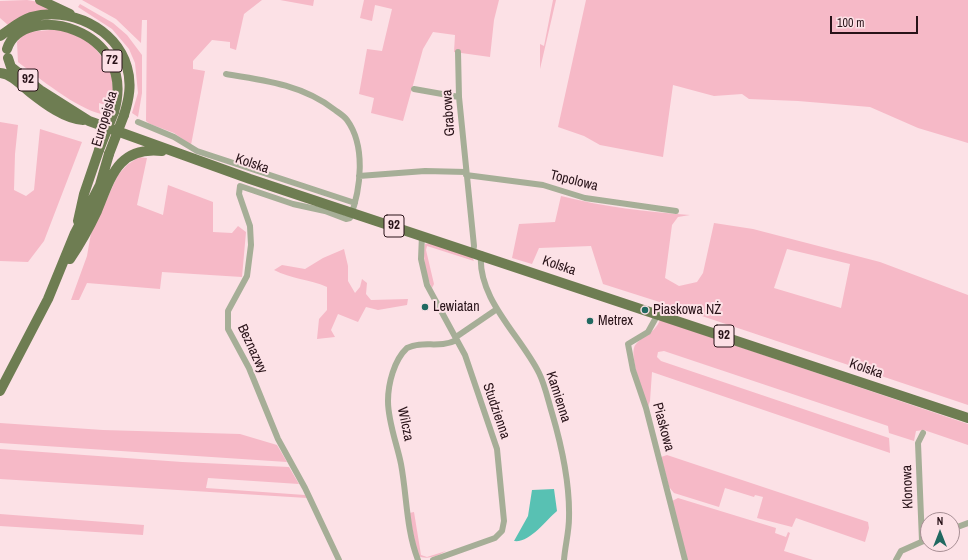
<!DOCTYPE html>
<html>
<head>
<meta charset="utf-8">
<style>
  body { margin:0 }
  #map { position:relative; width:968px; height:560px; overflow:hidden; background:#fce1e6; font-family:"Archivo Narrow",sans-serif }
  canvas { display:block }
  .north { position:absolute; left:920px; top:512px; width:40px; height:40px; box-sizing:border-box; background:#fce1e6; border:1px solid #a78e94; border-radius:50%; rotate:0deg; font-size:11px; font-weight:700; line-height:16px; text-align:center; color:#281218 }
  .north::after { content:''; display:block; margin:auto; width:14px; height:18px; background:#216961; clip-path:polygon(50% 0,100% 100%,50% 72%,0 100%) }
  .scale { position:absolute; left:830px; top:16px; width:88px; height:18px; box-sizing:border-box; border:2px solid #281218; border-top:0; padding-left:5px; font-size:12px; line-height:14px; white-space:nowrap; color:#281218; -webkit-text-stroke:3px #fce1e6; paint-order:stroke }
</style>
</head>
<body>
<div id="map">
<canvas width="968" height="560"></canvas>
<div class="north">N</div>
<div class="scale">100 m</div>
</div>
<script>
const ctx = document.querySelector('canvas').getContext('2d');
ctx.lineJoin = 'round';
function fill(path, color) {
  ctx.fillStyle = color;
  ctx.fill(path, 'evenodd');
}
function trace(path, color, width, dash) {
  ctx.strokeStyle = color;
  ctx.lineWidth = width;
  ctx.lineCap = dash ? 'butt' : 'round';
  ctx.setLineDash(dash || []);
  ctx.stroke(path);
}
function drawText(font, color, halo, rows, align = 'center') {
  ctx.font = font + ' "Archivo Narrow",sans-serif';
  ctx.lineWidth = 4;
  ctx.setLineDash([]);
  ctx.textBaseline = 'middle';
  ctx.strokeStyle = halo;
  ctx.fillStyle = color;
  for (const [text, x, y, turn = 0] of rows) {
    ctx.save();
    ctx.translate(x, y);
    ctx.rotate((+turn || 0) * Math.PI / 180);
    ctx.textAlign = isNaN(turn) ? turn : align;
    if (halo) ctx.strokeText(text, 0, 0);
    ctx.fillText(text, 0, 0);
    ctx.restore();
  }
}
fill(new Path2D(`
  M 27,0 L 39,2 L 55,8 L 8,25 L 0,18 L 0,1 Z
  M 82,0 L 262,0 L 244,14 L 236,50 L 230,48 L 230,42 L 212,40 L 193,61 L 193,69 L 205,71 L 191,145 L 174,133 L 150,124 L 146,121 L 147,20 L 142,20 L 141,43 L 116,19 Z
  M 280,0 L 314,0 L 313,6 Z
  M 364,0 L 499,0 L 494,20 L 490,57 L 454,52 L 455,35 L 433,32 L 423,49 L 403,121 L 371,113 L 374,98 L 359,94 L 367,49 L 382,51 L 392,9 L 375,5 L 372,21 L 360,18 Z
  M 553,0 L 556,0 L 540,69 L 540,44 L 544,46 Z
  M 586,0 L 968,0 L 968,143 L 918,128 L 870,107 L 798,101 L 749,99 L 742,94 L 714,96 L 673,85 L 663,157 L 600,145 L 584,136 L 558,127 Z
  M 80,4 L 113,23 L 127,35 L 142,55 L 142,93 L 138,117 L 132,113 L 138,93 L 135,63 L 129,49 L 112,29 L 78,7 Z
  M 62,29 L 91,43 L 111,69 L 113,92 L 109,106 L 99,103 L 99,109 L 101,114 C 76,108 39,78 18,62 L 17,42 L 26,32 Z
  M 0,122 L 18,125 L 15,154 L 14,190 L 26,196 L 34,190 L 40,129 L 82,142 L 44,241 L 28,262 L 0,261 Z
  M 139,157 L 147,158 L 137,205 L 163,215 L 168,185 L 213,202 L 213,232 L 232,233 L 238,226 L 246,232 L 242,277 L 162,272 L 160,289 L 87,283 L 79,300 L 71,300 L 87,256 L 91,233 L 118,175 L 127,165 Z
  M 561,196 C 604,207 647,212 690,215 L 678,217 L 672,225 L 665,278 L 679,286 L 697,282 L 703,273 L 714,223 L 753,229 L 880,262 L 968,295 L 968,405 L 672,306 L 603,284 L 591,246 L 539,248 L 532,264 L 512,258 L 519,224 L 555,222 ZM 787,249 L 850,264 L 841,308 L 774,288 Z
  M 429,243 L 472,257 L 474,261 L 427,246 L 426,250 L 434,284 L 432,288 C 426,276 422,257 425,244 Z
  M 344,249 L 348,266 L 348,281 L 355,293 L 360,287 L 362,279 L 367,283 L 366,294 L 371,300 L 408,299 L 407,305 L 378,310 L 366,307 L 358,322 L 338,314 L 331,330 L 335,337 L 317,339 L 319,319 L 327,310 L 327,287 C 309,279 291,279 274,270 L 282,265 L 305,269 L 323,258 Z
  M 660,320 L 968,424 L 968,445 L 924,430 L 916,431 L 914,441 L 889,433 L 888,426 L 664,351 L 658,352 L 657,357 L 661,361 L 889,438 L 890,453 L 652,372 L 650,401 L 648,407 C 644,395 627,353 636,344 C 645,334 654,334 660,320 Z
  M 0,423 L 103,430 L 240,434 L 277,445 L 287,462 L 0,443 Z
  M 0,449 L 182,462 L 289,467 L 299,484 L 208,478 L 206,488 L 305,495 L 307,498 L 0,479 Z
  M 667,455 L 868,522 L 869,528 L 865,542 L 796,518 L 792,527 L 757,518 L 763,497 L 755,495 L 754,497 L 725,488 L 719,507 L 674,493 L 669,487 L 661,457 Z
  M 678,498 L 776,528 L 775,533 L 786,537 L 788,532 L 790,533 L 784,551 L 813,560 L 686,560 L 672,501 Z
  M 414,512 L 421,555 L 427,557 L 446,551 C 438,556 427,560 418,556 L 409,513 Z
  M 0,514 L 144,525 L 143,535 L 0,526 Z`), '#f6b9c7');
fill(new Path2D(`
  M 554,489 L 557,511 C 545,521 530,543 514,541 L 528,516 L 532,490 Z`), '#58c1b3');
trace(new Path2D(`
  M 458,52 L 459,97 L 474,246 L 473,252
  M 226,74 C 264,80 303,85 335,110 C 339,113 344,116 347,120 C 366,146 361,189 350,218 L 346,219 L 325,211 L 293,204 L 240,186 L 239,194 L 250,226 L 251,245 L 247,276 L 228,311 L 228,329 L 249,368 L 278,439 L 305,488 L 339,560
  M 414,89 L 459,97
  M 138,122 L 174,137 L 197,151 L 355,203
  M 466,175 L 543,185 L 585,198 L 676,211
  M 359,176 L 425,171 L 466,172
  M 422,235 L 421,259 L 427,285 L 465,355 L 497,449 L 504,521 L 502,531 L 495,538 L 433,560
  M 481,254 C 477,299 521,336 539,373 C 545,385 548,400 552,413 C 562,447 570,482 569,518 C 569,532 565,546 564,560
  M 658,314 L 648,332 L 628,344 L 633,370 L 646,408 L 685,560
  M 456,337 L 497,309
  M 952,529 L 968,523
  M 922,541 L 918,443 L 923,433
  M 418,560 C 406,529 407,496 401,464 C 397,444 388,422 388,401 C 388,384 394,360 407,348 C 424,340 438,349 457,340
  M 896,560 L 901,551 L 928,539`), '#a6ae97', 6);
trace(new Path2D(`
  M 40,0 L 70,14
  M 0,36 C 11,29 19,21 31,17 C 69,6 116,28 127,67 C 132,84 129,99 124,115
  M 7,49 C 23,0 139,28 114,112
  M 8,58 L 11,67 L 40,90 L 89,121 L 250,179 L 968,418
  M 0,73 C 12,74 22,86 31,93 C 45,104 65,119 83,120
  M 78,221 L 84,194 L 99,150
  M 70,259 C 80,244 89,228 97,211 C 111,177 118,146 162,151
  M 0,391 L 48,299 L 75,233 L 100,185 L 109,154`), '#6e7d52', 10);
trace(new Path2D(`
  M 99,150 L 114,112
  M 109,154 L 124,115`), '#6e7d52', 10);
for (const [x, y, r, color] of [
  [425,307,4,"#216961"],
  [645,310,4,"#216961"],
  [590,321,4,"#216961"]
]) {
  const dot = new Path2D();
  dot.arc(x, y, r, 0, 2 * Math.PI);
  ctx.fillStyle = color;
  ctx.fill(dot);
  trace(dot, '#fce1e6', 1.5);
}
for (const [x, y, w] of [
  [112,61,20],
  [28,80,20],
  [394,226,20],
  [724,336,20]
]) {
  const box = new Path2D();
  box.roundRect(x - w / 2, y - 11, w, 22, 3);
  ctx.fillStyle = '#fce1e6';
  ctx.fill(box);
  trace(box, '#281218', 1);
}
drawText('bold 13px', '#281218', null, [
  ["72",112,61],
  ["92",28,80],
  ["92",394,226],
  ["92",724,336]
]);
drawText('14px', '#281218', '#fce1e6', [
  ["Grabowa",449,113,-94],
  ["Europejska",105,119,-73],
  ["Kolska",252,164,19],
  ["Topolowa",574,181,14],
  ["Kolska",559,266,19],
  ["Beznazwy",252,349,65],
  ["Kolska",866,369,19],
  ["Kamienna",558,397,72],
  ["Studzienna",496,411,71],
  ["Wilcza",405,424,78],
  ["Piaskowa",663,427,75],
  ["Klonowa",908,487,-92]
]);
drawText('14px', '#281218', '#fce1e6', [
  ["Lewiatan",433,307],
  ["Piaskowa NŻ",653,310],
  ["Metrex",598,321]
], 'left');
</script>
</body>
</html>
